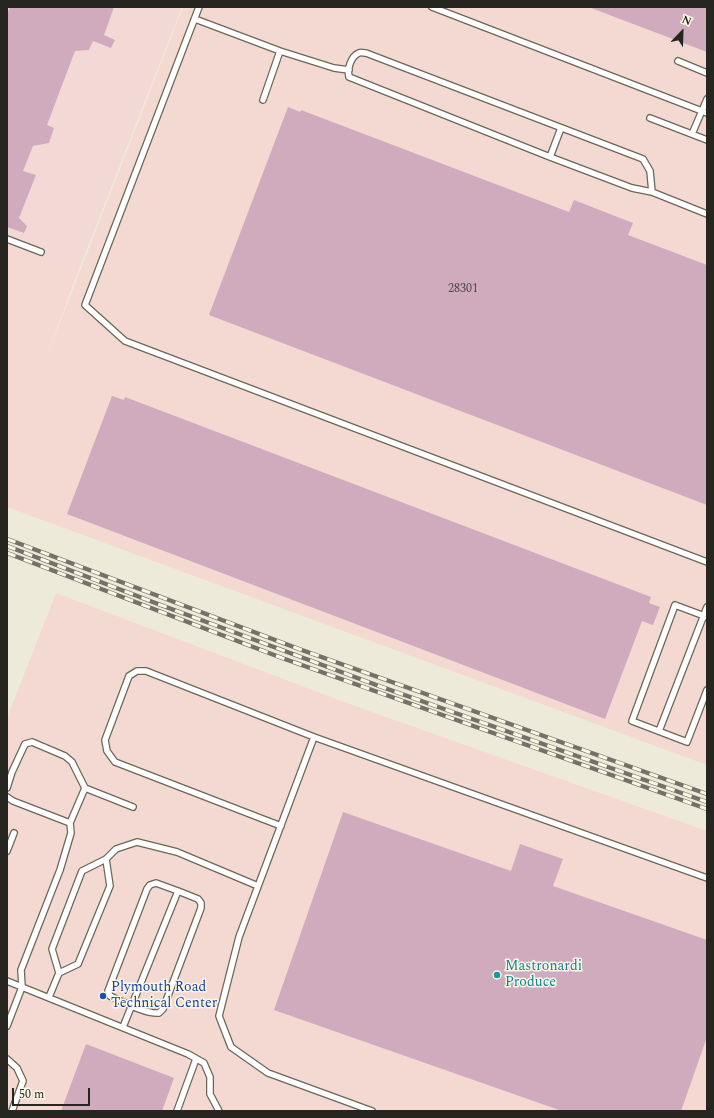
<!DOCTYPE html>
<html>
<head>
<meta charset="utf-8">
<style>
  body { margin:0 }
  #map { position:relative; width:714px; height:1118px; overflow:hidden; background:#eeeada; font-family:Spectral,serif }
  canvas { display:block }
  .frame { position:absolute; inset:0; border:8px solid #27251f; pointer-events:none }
  .north { position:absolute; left:662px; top:12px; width:40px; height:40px; -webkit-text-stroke:3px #fbf7e7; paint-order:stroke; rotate:23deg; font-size:11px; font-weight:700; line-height:16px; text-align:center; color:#27251f }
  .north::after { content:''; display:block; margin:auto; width:14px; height:18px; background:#27251f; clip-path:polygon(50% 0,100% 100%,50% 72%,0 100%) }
  .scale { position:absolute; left:12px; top:1088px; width:78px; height:18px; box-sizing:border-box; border:2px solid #27251f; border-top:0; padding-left:5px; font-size:12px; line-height:14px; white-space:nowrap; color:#27251f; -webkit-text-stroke:3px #fbf7e7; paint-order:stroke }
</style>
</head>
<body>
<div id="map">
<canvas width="714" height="1118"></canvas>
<div class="frame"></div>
<div class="north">N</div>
<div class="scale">50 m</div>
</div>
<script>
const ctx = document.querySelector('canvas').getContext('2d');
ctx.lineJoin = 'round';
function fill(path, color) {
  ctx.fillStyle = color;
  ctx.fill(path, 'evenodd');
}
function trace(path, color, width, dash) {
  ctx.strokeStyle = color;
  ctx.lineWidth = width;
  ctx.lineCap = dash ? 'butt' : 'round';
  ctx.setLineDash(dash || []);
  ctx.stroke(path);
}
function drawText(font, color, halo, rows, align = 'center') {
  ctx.font = font + ' Spectral,serif';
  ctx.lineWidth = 3;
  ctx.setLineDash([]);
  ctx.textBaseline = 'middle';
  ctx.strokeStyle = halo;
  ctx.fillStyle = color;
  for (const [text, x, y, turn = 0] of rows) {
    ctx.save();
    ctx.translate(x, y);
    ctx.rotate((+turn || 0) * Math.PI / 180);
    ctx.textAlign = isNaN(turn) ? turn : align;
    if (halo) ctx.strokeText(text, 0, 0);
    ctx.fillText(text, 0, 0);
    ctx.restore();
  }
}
fill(new Path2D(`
  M 7,7 L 182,7 L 78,272 L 7,245 Z`), '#f3d9d5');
fill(new Path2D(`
  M 183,7 L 707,7 L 707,765 L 7,507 L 7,245 L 78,272 L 43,366 Z
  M 56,593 L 344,702 L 707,831 L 707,1111 L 7,1111 L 7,718 Z`), '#f3d9d2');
fill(new Path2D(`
  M 10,7 L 114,7 L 104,35 L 115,40 L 111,48 L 93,41 L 89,50 L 75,51 L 47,125 L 54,128 L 49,143 L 33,146 L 23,171 L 36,175 L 19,218 L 27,226 L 24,233 L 7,227 L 7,14 Z
  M 591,7 L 707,7 L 707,52 L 591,8 Z
  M 288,107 L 300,112 L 301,110 L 569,212 L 574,200 L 633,223 L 628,235 L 707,265 L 707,505 L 209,315 Z
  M 112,396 L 124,400 L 125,397 L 651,597 L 649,603 L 660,607 L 653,625 L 642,621 L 605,719 L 67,514 Z
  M 343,812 L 511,871 L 520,844 L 563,859 L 553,886 L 707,940 L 707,1037 L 681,1111 L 562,1111 L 274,1010 Z
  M 86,1044 L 174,1078 L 162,1111 L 61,1111 Z`), '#d0abbd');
const lane = new Path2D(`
  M 199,7 L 85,305 L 125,341 L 707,562
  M 432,7 L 707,113
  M 195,19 L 280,51 L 334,68 L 349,70
  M 678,61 L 707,73
  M 263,100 L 280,51
  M 650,118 L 707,140
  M 692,134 L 707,99
  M 550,157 L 561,128
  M 652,192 L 650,171 L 643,159 L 366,53 C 363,53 361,52 359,53 C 351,56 347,69 349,77 L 550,157 L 632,188 L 652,192 L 707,214
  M 7,239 L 41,252
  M 707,617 L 675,605 L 632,721 L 687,742 L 707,690
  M 659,731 L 707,607
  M 7,788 L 12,772 L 25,744 L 32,742 L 65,756 L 72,762 L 85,788 L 70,823 L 71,833 L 60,870 L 21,970 L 22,987 L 7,1026
  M 85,788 L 133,807
  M 7,797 L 13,801 L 70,823
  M 281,826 L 115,762 L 107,751 L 105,740 L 129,676 L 137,671 L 146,671 L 314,737
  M 7,851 L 14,833
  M 59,973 L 78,964 L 110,886 L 106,859
  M 7,981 L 188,1054 L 204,1063 L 210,1077 L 210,1094 L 219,1111
  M 49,997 L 59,973 L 52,949 L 82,871 L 106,859 L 116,849 L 137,842 L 177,852 L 258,886
  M 123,1027 L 178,891 L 156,883 L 150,885 L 147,889 L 108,991 L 110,996 C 123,1002 145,1014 159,1013 L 163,1009 L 201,908 L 201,903 L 198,899 L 178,891
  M 7,1059 L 17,1068 L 23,1081 L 12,1111
  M 177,1111 L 196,1059
  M 372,1111 L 268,1073 L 231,1047 L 219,1016 L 239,937 L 314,737 L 707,878`);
trace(lane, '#6a6658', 8);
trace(lane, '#fff', 5.5);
const rail = new Path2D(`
  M 7,539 L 299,649 L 707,794
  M 7,546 L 158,604 L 379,686 L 707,802
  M 7,553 L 282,658 L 707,809`);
trace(rail, '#747268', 4.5);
trace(rail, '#fbf7e7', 3, [9]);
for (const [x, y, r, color] of [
  [497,975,4,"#0f9aa8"],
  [103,996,4,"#1a4fb4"]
]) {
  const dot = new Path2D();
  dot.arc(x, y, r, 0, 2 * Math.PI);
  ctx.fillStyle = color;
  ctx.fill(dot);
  trace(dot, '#fbf7e7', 1.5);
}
drawText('12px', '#514646', null, [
  ["28301",463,290]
]);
drawText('14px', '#0d838f', '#fbf7e7', [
  ["Mastronardi",505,967],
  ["Produce",505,983]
], 'left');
drawText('14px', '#164399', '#fbf7e7', [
  ["Plymouth Road",111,988],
  ["Technical Center",111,1004]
], 'left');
</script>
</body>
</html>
